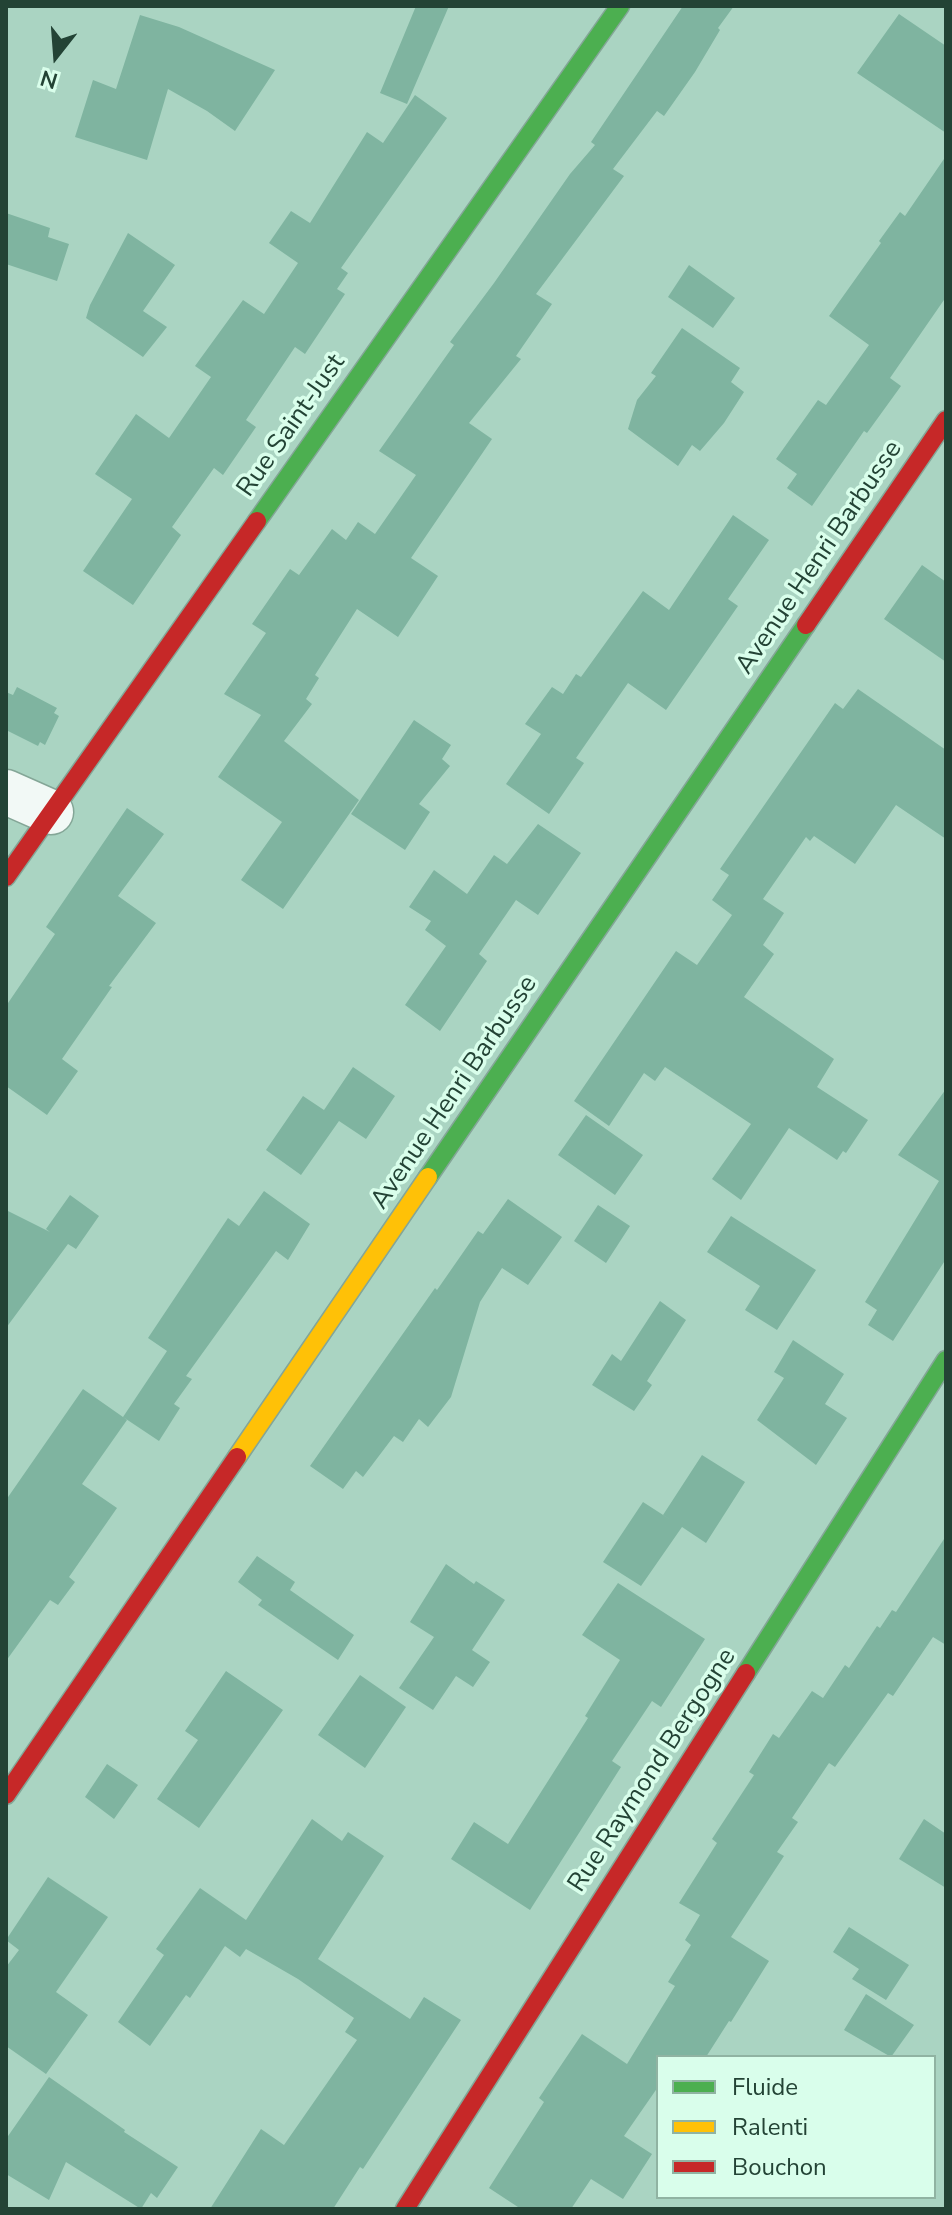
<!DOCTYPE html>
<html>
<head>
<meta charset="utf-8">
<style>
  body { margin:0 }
  #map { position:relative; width:952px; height:2215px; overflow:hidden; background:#aad4c2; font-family:"Nunito Sans",sans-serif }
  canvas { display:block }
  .frame { position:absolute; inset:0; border:8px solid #234335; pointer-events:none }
  .legend { position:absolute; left:656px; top:2055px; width:280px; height:144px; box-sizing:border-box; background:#d9feeb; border:2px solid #90b3a2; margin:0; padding:10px 14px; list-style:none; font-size:24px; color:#234335 }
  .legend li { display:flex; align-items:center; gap:16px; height:40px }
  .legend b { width:40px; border:2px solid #90b3a2 }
  .north { position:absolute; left:16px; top:16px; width:80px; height:80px; -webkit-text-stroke:6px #d9feeb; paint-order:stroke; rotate:197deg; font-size:22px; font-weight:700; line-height:32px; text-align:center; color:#234335 }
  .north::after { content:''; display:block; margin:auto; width:28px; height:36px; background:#234335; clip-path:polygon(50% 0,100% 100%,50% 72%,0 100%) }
</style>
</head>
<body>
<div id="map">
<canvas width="952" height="2215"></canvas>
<div class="frame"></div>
<ul class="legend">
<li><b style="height:10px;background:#4caf50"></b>Fluide</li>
<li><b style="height:10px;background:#ffc107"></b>Ralenti</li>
<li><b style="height:10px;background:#c62828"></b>Bouchon</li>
</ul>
<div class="north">N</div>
</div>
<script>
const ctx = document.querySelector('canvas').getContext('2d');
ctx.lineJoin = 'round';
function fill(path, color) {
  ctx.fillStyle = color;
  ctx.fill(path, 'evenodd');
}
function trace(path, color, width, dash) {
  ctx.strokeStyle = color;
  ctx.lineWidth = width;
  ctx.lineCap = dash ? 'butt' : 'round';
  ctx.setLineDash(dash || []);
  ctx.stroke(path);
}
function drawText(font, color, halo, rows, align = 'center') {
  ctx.font = font + ' "Nunito Sans",sans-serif';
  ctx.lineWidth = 7;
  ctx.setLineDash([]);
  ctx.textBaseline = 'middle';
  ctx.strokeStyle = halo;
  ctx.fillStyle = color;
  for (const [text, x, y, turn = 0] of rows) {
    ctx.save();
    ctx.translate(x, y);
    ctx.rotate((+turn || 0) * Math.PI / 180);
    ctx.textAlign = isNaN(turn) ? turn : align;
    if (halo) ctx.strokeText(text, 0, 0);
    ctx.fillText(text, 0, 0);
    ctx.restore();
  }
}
fill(new Path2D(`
  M 416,6 L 449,6 L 407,104 L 380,93 Z
  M 683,6 L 734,6 L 718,28 L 720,30 L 695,72 L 664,116 L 657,111 L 613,169 L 624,176 L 536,294 L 552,304 L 516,356 L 521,359 L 469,423 L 492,439 L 411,558 L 438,576 L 398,637 L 357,609 L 315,675 L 319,678 L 306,699 L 312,704 L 284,741 L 359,800 L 283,909 L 241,880 L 282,822 L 218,777 L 261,715 L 224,694 L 266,633 L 252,624 L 290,569 L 299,575 L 332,529 L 346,540 L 358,522 L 375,534 L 416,475 L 379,451 L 454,345 L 450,342 L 494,283 L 570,174 L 595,145 L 591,142 Z
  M 899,14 L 946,46 L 946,133 L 857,73 Z
  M 140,15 L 179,27 L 275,70 L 235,131 L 207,111 L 168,89 L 147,160 L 75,137 L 93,80 L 116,89 Z
  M 415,95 L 447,118 L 341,268 L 348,273 L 337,289 L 345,294 L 305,354 L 295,347 L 246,420 L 256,427 L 223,475 L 214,468 L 172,527 L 181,535 L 133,605 L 83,571 L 132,499 L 95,474 L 136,414 L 169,438 L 211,377 L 195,366 L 243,300 L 264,314 L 298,263 L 269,243 L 291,211 L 310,223 L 367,132 L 383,143 Z
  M 946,156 L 946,297 L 890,378 L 901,386 L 867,433 L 864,431 L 812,506 L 787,488 L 797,474 L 776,459 L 818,400 L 826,405 L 869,345 L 829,316 L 881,243 L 879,241 L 900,212 L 905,216 Z
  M 6,213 L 50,228 L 48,237 L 69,244 L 57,281 L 6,264 Z
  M 128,233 L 175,265 L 143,311 L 167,327 L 143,357 L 86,318 L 90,305 Z
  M 689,265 L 735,298 L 713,328 L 668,297 Z
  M 682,328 L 740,368 L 731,382 L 744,392 L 724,423 L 700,451 L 692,445 L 678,466 L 628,429 L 637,400 L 656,376 L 651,373 Z
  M 733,515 L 769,540 L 728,599 L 738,606 L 666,710 L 628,683 L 576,758 L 584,763 L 549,814 L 506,784 L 541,734 L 525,724 L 552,687 L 563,694 L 576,674 L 581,677 L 643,591 L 669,610 Z
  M 922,565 L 946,582 L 946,662 L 884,619 Z
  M 17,687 L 57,708 L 54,713 L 59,716 L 45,745 L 40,742 L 38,746 L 6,730 L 6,692 L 13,695 Z
  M 858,689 L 946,750 L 946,839 L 896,805 L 855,864 L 814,836 L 810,841 L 806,837 L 763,899 L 784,913 L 763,945 L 774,954 L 744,997 L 834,1059 L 817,1087 L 868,1120 L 846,1153 L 843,1151 L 837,1160 L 789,1128 L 741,1200 L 712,1179 L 751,1124 L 665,1067 L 655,1081 L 644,1073 L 609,1126 L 574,1101 L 676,951 L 697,965 L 732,915 L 712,900 L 729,875 L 720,869 L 835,703 L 843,709 Z
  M 414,720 L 451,745 L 442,759 L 450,766 L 419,804 L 430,812 L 405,850 L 351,814 Z
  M 127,808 L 164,834 L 118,896 L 156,923 L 109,986 L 112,987 L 62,1059 L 78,1071 L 47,1115 L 6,1086 L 6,1006 L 55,934 L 46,927 Z
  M 538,824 L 581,853 L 538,915 L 516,900 L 479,954 L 487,961 L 440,1031 L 405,1005 L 446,946 L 425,930 L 431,921 L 409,907 L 434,870 L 467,894 L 494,855 L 507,864 Z
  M 353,1067 L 395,1096 L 366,1139 L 339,1121 L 301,1175 L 266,1150 L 303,1096 L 324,1110 Z
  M 946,1089 L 946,1259 L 893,1341 L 868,1325 L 877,1310 L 865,1302 L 939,1181 L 898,1155 Z
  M 586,1115 L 643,1155 L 615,1195 L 558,1155 Z
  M 264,1191 L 310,1224 L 288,1260 L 276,1251 L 186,1376 L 192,1379 L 174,1404 L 180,1408 L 159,1441 L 123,1417 L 127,1420 L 82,1484 L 117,1508 L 69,1577 L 75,1582 L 58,1605 L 50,1600 L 6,1661 L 6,1500 L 83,1389 L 123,1417 L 167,1351 L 148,1338 L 228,1218 L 239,1226 Z
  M 70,1195 L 99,1216 L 76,1249 L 68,1244 L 6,1328 L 6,1210 L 50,1232 L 46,1229 Z
  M 508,1199 L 562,1237 L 528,1285 L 502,1268 L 480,1302 L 451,1397 L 428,1427 L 419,1419 L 403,1442 L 394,1436 L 363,1477 L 356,1471 L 343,1489 L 310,1466 L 435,1288 L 437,1290 L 478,1231 L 483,1234 Z
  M 598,1205 L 630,1226 L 606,1263 L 574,1241 Z
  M 731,1216 L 816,1270 L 777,1330 L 745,1310 L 760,1286 L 707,1252 Z
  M 660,1301 L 686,1320 L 647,1381 L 652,1385 L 634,1411 L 592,1385 L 612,1354 L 621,1361 Z
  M 793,1340 L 844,1374 L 825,1404 L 847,1418 L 816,1465 L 757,1420 L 784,1378 L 774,1372 Z
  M 702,1455 L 745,1482 L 706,1543 L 682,1527 L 641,1586 L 603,1562 L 643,1502 L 674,1522 L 663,1515 Z
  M 946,1536 L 946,1645 L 933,1637 L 893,1696 L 888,1693 L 835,1767 L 829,1763 L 792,1818 L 798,1822 L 777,1852 L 784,1856 L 731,1937 L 769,1961 L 731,2022 L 729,2021 L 706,2057 L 658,2057 L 658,2087 L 624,2136 L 652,2154 L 623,2199 L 591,2179 L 571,2209 L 521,2209 L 489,2188 L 544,2102 L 539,2098 L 582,2034 L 627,2064 L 675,1986 L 668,1982 L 691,1945 L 685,1940 L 700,1915 L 679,1903 L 717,1843 L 712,1839 L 754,1775 L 749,1772 L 773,1734 L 779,1738 L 812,1691 L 823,1698 L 845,1665 L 849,1668 L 877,1626 L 880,1628 L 892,1610 L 896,1612 Z
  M 257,1556 L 295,1582 L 290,1590 L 354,1635 L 338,1660 L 258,1605 L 262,1600 L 238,1582 Z
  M 446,1564 L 474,1584 L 476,1581 L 505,1600 L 472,1650 L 490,1662 L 473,1687 L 456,1676 L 433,1710 L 399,1688 L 434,1637 L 410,1622 Z
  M 618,1583 L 705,1639 L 661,1707 L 652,1701 L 612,1761 L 621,1767 L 530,1910 L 451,1859 L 474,1822 L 508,1844 L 588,1718 L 585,1716 L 620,1660 L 582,1635 Z
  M 226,1671 L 283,1710 L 199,1828 L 157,1799 L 198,1740 L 185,1731 Z
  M 360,1675 L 406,1707 L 365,1768 L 318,1735 Z
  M 107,1764 L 138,1785 L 114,1819 L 85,1797 Z
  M 312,1819 L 342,1841 L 348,1832 L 384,1856 L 318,1959 L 410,2019 L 424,1997 L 461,2020 L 363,2169 L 360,2167 L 333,2209 L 210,2209 L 261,2129 L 284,2145 L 357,2040 L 345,2032 L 354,2018 L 298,1979 L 246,1949 L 240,1957 L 225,1946 L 190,1998 L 186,1995 L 150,2046 L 118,2022 L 164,1955 L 156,1949 L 200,1888 L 246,1920 Z
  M 924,1819 L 946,1834 L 946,1888 L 899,1859 Z
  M 48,1877 L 108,1917 L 56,1992 L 88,2015 L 46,2074 L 6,2046 L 6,1967 L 19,1950 L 6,1940 Z
  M 849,1927 L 909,1965 L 886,2000 L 852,1979 L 859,1969 L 833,1952 Z
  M 866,1994 L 914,2025 L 891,2057 L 844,2030 Z
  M 49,2077 L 125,2130 L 124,2132 L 178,2167 L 157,2198 L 151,2193 L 141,2209 L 66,2162 L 49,2200 L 6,2174 L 6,2139 Z`), '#7fb4a0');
const street = new Path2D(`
  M 6,792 L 51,812`);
const fast = new Path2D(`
  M 257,521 L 620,6
  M 428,1177 L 806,625
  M 746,1673 L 946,1360`);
const slow = new Path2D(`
  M 237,1457 L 428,1177`);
const jam = new Path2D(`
  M 806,625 L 946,420
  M 6,877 L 257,521
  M 6,1795 L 237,1457
  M 405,2209 L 746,1673`);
trace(street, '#84a697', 47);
trace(fast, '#84a697', 21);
trace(slow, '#84a697', 21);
trace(jam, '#84a697', 21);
trace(street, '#f2f9f6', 44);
trace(fast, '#4caf50', 18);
trace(slow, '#ffc107', 18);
trace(jam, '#c62828', 18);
drawText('26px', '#234335', '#d9feeb', [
  ["Rue Saint-Just",292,426,-55],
  ["Avenue Henri Barbusse",820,558,-56],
  ["Avenue Henri Barbusse",455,1093,-56],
  ["Rue Raymond Bergogne",653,1771,-57]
]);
</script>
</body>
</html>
